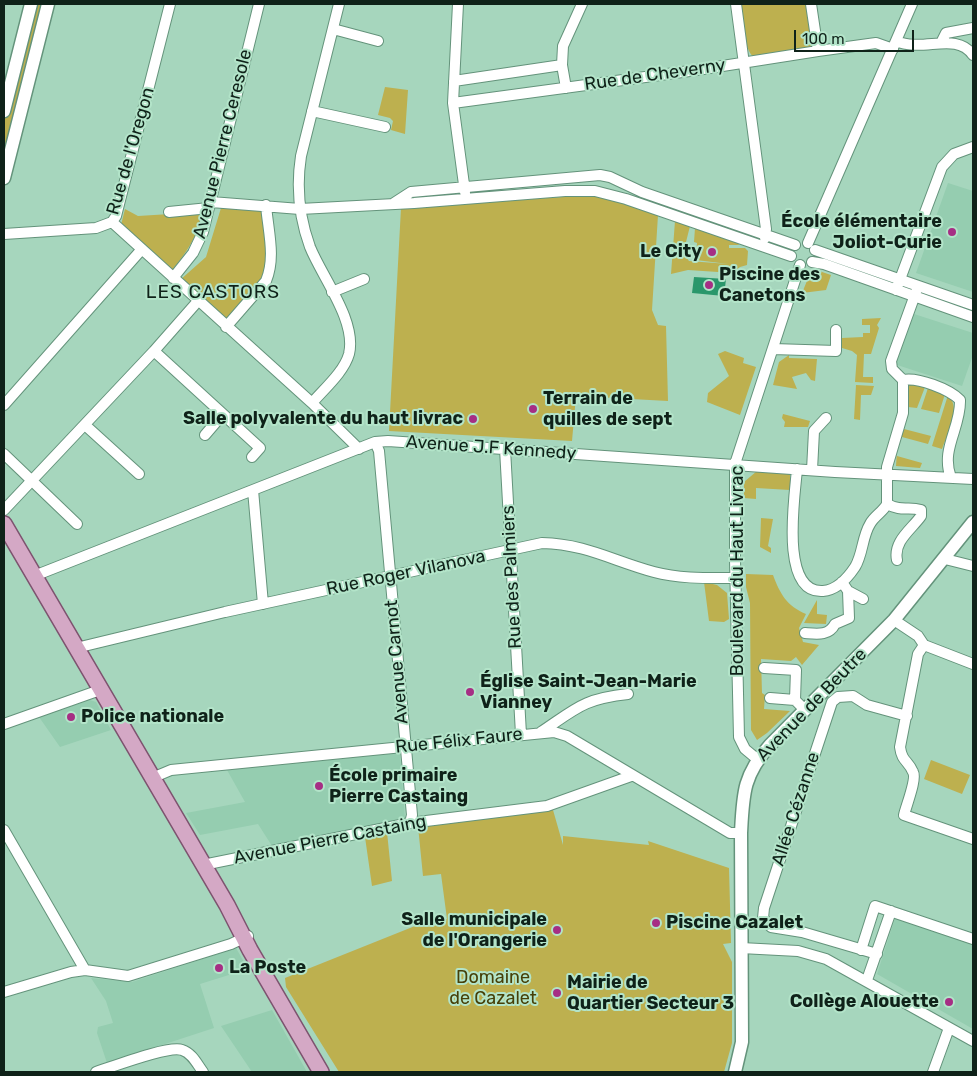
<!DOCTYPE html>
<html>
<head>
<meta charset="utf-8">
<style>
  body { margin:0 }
  #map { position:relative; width:977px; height:1076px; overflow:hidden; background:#a6d6bd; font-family:Rubik,sans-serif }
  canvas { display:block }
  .frame { position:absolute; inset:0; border:5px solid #0f2219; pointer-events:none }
  .scale { position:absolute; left:794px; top:30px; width:120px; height:22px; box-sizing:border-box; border:2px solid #0f2219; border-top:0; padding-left:6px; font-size:15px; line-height:18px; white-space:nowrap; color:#0f2219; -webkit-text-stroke:4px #b3e4c9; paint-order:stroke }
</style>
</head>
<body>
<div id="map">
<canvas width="977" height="1076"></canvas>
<div class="frame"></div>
<div class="scale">100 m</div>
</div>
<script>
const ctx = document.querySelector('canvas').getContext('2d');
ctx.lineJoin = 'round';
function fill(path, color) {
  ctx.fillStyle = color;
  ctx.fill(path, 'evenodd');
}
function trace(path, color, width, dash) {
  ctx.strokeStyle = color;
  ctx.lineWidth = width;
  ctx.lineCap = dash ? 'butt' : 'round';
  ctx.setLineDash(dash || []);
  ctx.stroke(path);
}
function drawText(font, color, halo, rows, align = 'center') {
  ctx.font = font + ' Rubik,sans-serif';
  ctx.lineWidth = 4;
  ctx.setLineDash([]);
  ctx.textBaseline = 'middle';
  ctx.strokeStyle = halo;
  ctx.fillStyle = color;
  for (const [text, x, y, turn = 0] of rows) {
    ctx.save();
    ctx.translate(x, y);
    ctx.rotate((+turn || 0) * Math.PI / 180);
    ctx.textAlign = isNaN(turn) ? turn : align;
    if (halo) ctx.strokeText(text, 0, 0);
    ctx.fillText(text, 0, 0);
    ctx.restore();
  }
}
fill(new Path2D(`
  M 948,183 L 973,191 L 973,292 L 916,273 Z
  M 911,313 L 973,333 L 973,355 L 962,386 L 894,364 Z
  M 90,700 L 96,702 L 111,730 L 60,747 L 39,717 Z
  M 400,753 L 405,818 L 272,846 L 258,824 L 200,835 L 186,813 L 245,802 L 227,770 Z
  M 895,918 L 973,943 L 973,1029 L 877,974 Z
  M 236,948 L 248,969 L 200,984 L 214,1028 L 107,1063 L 97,1033 L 98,1027 L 113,1023 L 106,1001 L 91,978 L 132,982 Z
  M 272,1010 L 298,1056 L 307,1072 L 252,1072 L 221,1026 Z`), '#95cdb0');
fill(new Path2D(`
  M 34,4 L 45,4 L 4,165 L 4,122 Z
  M 741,4 L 808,4 L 811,47 L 808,49 L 754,57 C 743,50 743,17 741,4 Z
  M 385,87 L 408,90 L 405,134 L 391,130 L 393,121 L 390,118 L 378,115 Z
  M 592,195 L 621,202 L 658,215 L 652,310 L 658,325 L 666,326 L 668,401 L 576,396 L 572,441 L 389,431 L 401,208 Z
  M 221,208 L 266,209 L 269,255 L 264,281 L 228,323 L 180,280 L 206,257 Z
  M 125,209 L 138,216 L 202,212 C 198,236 187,252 172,270 L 121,225 Z
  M 675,221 L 690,226 L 686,242 L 679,248 L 689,261 L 728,264 L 696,260 L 697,243 L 694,242 L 695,228 L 737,242 L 739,245 L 729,245 L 729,248 L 745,248 L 748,251 L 747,265 L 740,267 L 733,273 L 688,270 L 671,274 Z
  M 819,271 L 831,275 L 826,290 L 802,293 L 809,276 Z
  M 881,318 L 877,325 L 879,328 L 871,354 L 864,354 L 863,377 L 873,377 L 873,383 L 855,382 L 857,355 L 852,351 L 842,348 L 842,338 L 863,337 L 863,333 L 870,333 L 870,325 L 862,325 L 862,319 Z
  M 725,351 L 744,358 L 743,363 L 756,367 L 740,415 L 707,402 L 708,393 L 729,376 L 718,354 Z
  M 789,355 L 789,358 L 817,359 L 815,381 L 811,380 L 806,373 L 792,377 L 797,389 L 773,385 L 779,362 Z
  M 912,383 L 925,387 L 917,408 L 908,407 L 906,388 Z
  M 856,385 L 874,386 L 871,395 L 861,395 L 860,420 L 854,419 Z
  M 928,388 L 945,394 L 939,413 L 921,409 Z
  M 948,395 C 962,409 948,432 942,449 L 932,446 Z
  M 783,414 L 810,421 L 808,427 L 784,427 L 785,422 L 782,418 Z
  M 904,429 L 931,436 L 928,444 L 902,437 L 899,443 Z
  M 897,450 L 897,456 L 922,463 L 920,468 L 896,466 Z
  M 757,471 L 790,474 L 790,490 L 756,488 L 756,499 L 744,498 L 744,482 Z
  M 761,518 L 773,519 L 768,546 L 771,548 L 771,553 L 760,547 Z
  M 746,574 L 773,575 C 780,594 787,606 806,614 L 799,628 L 803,642 L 819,645 L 802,665 L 796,657 L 791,661 L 761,659 L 762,693 L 765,695 L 764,709 L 790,711 L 767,733 L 757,740 L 751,730 L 750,603 L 746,587 Z
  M 704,582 L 717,585 L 727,593 L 729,619 L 724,622 L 709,621 Z
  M 817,600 L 817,614 L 827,615 L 826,624 L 804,623 Z
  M 931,760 L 970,775 L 962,794 L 924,779 Z
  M 553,810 L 563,845 L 563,836 L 649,845 L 648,841 L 729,868 L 731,943 L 723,944 L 732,962 L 732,1043 L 724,1072 L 339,1072 L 286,987 L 285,978 L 415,926 L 447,919 L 441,874 L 423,876 L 418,826 Z
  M 387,832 L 392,881 L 372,886 L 365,837 Z`), '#bdb04f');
fill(new Path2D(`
  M 694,277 L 726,279 L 724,296 L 692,293 Z`), '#2a976b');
const minor = new Path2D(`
  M 458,4 L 453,103 L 465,192
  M 736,4 L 766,229 L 765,238
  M 333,29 L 378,41
  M 896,41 C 923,53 956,31 973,55
  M 941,43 L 946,33 L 973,28
  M 818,51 L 876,43 L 893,49
  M 562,65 L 563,46 L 582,4
  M 454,81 L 562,65 L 566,88
  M 453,103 L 697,70 L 818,51 L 811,4
  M 312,111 L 385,127
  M 211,202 L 300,209 L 414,203 L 565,191 L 595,191 L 626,199 L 791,256
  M 394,203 L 411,192 L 600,175 L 610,177 L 642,192 L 795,245
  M 169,212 L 209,208
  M 112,222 L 312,403 L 359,449
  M 4,234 L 96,228 L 112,222 L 116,216 L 170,4
  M 808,243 L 912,4
  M 815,250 L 973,305
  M 812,262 L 824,264 L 973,317
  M 173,278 L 193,253 L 203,232 L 259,4
  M 896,290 L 942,167 L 954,154 L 973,147
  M 332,292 L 364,279
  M 226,327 L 266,281 C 276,257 268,231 266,205
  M 773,349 L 836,351 L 836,330
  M 154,351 L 260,448 L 252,457
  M 903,380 L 892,369 L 891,361 L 916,292
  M 312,403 C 324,389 344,372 349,354 C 357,321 322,277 310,247 C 299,217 296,188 301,156 L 339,4
  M 4,405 L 142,249
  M 85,425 L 139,474
  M 205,435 L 223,414
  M 375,442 L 379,451 L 412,815 L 410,823
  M 505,449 L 521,734
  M 4,454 L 77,524
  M 797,469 C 795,495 779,594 823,591 C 837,590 847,579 855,567 C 863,554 862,537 870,524 C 874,516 883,512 887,504 L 887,467 L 903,413 L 903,380 C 918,377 949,389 960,400 C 961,428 940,449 951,478
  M 812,470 L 814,431 L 826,418
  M 253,490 L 263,604
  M 887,504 C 902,512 908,506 921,510 L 921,516 C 912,529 893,541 897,560
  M 4,510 L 154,351 L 198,301
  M 945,559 L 973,566
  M 34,576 L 375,442 L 388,441 L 835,472 L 973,479
  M 848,591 L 863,599
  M 894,620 L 918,636 L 924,645 L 973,664
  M 805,633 C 817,634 829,636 835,624 L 849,618 L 848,591 L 842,582
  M 924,645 L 918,654 L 900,747 C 902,762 908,760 913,772 C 917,779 906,806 904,815 L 973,839
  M 76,648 L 225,612 L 542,543 C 586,544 613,561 654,572 C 680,579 709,578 735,578
  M 764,668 L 796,670 L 795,700
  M 770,698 L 795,700 L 805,710
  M 4,724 L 100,690
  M 541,732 C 577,708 583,699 628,694
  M 757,759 L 745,749 L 739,737 L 735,560 L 735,464 L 800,265
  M 152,778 L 171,770 L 554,732 L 567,736 L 730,833 L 741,833
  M 4,830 L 85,970
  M 203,865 L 410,823 L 547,806 L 631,776
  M 741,948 L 798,951 L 826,959 L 973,1041
  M 861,950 L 875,906 L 973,939
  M 877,954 L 802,932 L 771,927 L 763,918 L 764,908 L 832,702 L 838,697 L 853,696 L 867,705 L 907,716
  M 867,980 L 891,911
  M 4,992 L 71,972 L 85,970 L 128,976 L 231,944 L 248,936
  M 96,1072 C 112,1067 169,1045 182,1050 C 192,1053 197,1064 203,1072
  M 933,1072 L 949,1028`);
const tertiary = new Path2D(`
  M 4,111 L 31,4
  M 4,178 L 48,4
  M 735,1072 L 742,1042 L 741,833 C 743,794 743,775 770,745 L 894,620 L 973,522`);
const primary = new Path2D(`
  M 4,524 L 227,905 L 250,950 L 321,1072`);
trace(minor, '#64937b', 12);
trace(tertiary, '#64937b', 15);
trace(primary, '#7d536f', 18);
trace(minor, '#fff', 10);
trace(tertiary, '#fff', 12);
trace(primary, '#d4a8c5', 15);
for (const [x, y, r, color] of [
  [952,232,5,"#a62e84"],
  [712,252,5,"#a62e84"],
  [709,285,5,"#a62e84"],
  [533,409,5,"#a62e84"],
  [473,419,5,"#a62e84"],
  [470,692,5,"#a62e84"],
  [71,717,5,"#a62e84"],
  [319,786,5,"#a62e84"],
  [656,923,5,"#a62e84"],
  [557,930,5,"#a62e84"],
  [219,968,5,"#a62e84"],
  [557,993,5,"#a62e84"],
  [949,1002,5,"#a62e84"]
]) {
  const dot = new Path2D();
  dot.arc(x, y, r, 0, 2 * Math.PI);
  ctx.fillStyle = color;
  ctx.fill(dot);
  trace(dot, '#b3e4c9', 2);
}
drawText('18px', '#0f2219', '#b3e4c9', [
  ["Rue de Cheverny",655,75,-8],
  ["Avenue Pierre Ceresole",223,144,-76],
  ["Rue de l'Oregon",131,151,-74],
  ["Avenue J.F Kennedy",491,448,4],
  ["Boulevard du Haut Livrac",738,571,-90],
  ["Rue Roger Vilanova",406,573,-12],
  ["Rue des Palmiers",512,577,-93],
  ["Avenue Carnot",397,662,-95],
  ["Avenue de Beutre",812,705,-46],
  ["Rue Félix Faure",459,741,-6],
  ["Allée Cézanne",796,809,-72],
  ["Avenue Pierre Castaing",330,840,-11]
]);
drawText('bold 18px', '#0f2219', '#b3e4c9', [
  ["École élémentaire",942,222,"right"],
  ["Joliot-Curie",942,243,"right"],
  ["Le City",702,252,"right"],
  ["Piscine des",719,275],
  ["Canetons",719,296],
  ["Terrain de",543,399],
  ["quilles de sept",543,420],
  ["Salle polyvalente du haut livrac",463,419,"right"],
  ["Église Saint-Jean-Marie",480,682],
  ["Vianney",480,703],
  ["Police nationale",81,717],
  ["École primaire",329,776],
  ["Pierre Castaing",329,797],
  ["Salle municipale",547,920,"right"],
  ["de l'Orangerie",547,941,"right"],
  ["Piscine Cazalet",666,923],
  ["La Poste",229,968],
  ["Mairie de",567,983],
  ["Quartier Secteur 3",567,1004],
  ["Collège Alouette",939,1002,"right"]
], 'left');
drawText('18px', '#463f07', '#b3e4c9', [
  ["Domaine",493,978],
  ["de Cazalet",493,999]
]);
ctx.letterSpacing = '1px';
drawText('19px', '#0f2219', '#b3e4c9', [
  ["LES CASTORS",213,293]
]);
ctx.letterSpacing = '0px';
</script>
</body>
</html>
